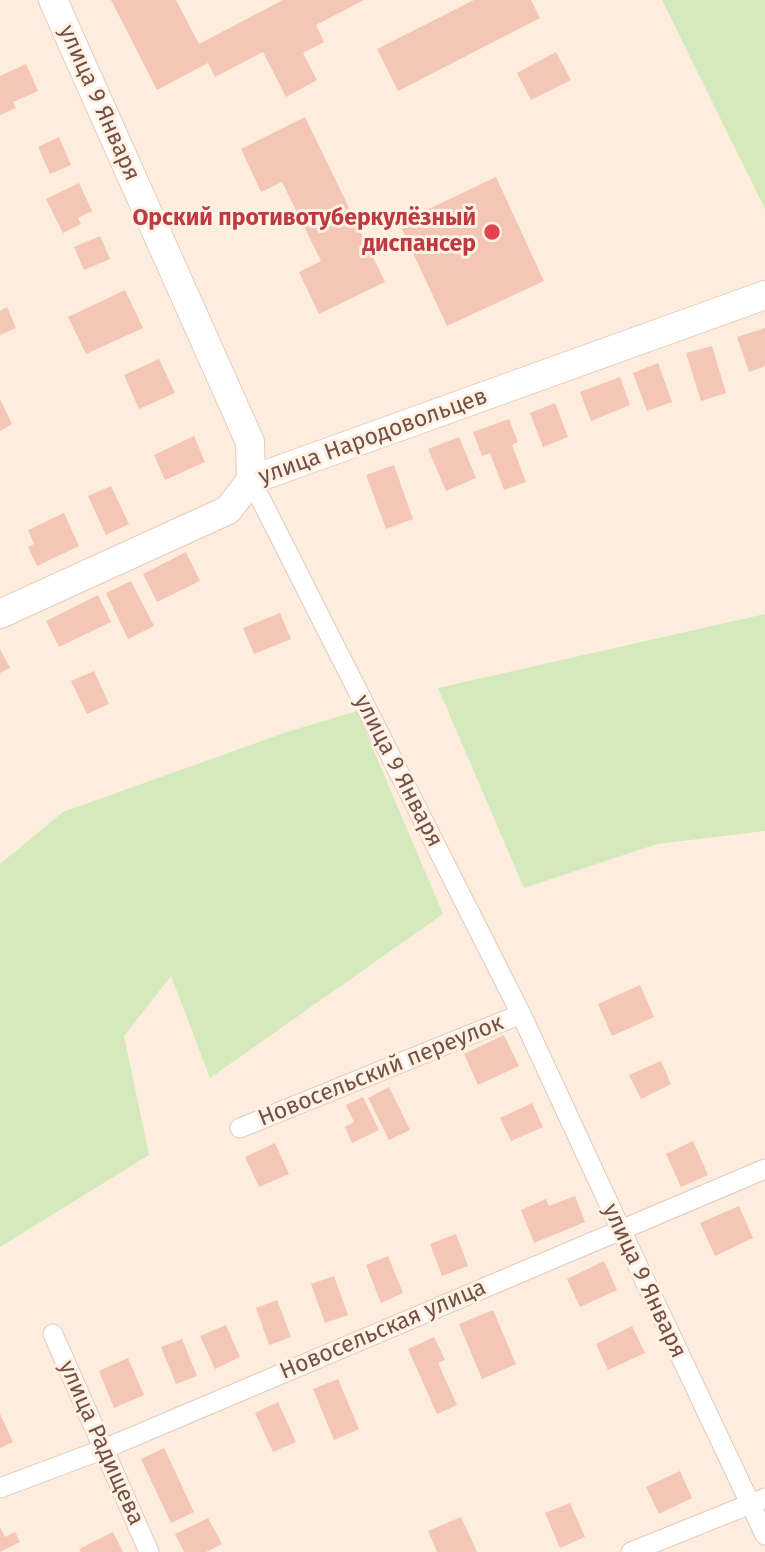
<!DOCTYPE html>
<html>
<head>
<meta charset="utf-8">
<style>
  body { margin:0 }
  canvas { display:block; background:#fdedde }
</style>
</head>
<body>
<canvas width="765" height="1552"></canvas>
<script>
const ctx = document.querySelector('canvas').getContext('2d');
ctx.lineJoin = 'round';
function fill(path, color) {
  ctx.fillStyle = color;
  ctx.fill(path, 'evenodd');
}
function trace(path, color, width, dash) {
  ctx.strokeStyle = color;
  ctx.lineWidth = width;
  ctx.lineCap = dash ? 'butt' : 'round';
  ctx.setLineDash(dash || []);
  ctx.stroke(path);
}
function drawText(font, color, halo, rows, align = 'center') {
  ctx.font = font + ' "Fira Sans",sans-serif';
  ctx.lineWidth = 6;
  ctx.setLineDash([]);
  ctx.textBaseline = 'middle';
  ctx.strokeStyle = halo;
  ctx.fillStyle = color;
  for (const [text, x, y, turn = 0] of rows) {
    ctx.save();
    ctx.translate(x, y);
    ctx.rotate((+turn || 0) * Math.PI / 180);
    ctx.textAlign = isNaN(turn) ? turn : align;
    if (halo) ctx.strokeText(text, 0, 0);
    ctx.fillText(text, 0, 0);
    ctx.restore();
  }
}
fill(new Path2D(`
  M 662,0 L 765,0 L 765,209 Z
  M 765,614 L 765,831 L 657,844 L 524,888 L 438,688 Z
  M 357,711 L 443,914 L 210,1078 L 171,976 L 124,1036 L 149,1155 L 0,1247 L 0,864 L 63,812 L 287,732 Z`), '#d4eabd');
fill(new Path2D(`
  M 111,0 L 176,0 L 199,44 L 283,0 L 364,0 L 316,25 L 324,42 L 303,53 L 317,80 L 286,97 L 263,52 L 215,77 L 208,63 L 157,90 Z
  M 474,0 L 531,0 L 540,18 L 398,91 L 377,49 Z
  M 556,52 L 571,80 L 531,100 L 517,73 Z
  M 26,64 L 38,91 L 13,102 L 16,108 L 0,115 L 0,76 Z
  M 305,117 L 385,282 L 319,314 L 299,272 L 321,261 L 282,182 L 261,192 L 241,149 Z
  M 59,137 L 71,165 L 50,174 L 38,147 Z
  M 496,177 L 544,281 L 447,326 L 399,223 Z
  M 79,183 L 92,211 L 78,218 L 81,224 L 63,233 L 46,199 Z
  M 100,236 L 110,259 L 84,270 L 74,247 Z
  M 125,290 L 143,328 L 86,354 L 68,317 Z
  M 7,307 L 16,328 L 0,335 L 0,311 Z
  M 765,328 L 765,366 L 749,372 L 737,337 Z
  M 712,346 L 726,393 L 701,401 L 686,353 Z
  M 159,359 L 175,393 L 139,409 L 124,375 Z
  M 658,363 L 672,402 L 647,411 L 633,373 Z
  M 620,377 L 630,405 L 591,421 L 580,392 Z
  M 0,399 L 12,424 L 0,431 Z
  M 555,403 L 568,437 L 543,447 L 530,413 Z
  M 509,419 L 518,442 L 512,445 L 526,482 L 504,490 L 490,453 L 482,456 L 473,432 Z
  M 194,436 L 205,462 L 165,480 L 154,455 Z
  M 459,437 L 476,478 L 446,491 L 428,449 Z
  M 394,465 L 413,519 L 386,529 L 366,475 Z
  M 111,486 L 129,524 L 106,535 L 88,496 Z
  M 64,513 L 79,546 L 37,566 L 28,547 L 34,544 L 28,530 Z
  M 186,552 L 200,581 L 157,602 L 143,574 Z
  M 131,581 L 154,626 L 128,639 L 106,593 Z
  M 98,595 L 111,622 L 59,647 L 46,621 Z
  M 280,613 L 291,639 L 254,654 L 243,628 Z
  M 0,649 L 10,668 L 0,673 Z
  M 94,671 L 109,704 L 87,714 L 71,681 Z
  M 640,985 L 654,1017 L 612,1036 L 598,1004 Z
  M 504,1035 L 519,1066 L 478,1085 L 464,1054 Z
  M 661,1061 L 671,1084 L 641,1099 L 629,1075 Z
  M 389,1087 L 410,1130 L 389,1140 L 368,1098 Z
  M 363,1097 L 379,1130 L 352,1143 L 345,1127 L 354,1122 L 346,1105 Z
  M 532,1103 L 543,1127 L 511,1141 L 500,1118 Z
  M 693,1141 L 708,1175 L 681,1187 L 666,1154 Z
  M 275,1143 L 289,1174 L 259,1187 L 245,1157 Z
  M 575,1196 L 585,1222 L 534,1243 L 521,1210 L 546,1199 L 549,1206 Z
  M 739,1206 L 753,1238 L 715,1256 L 700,1223 Z
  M 456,1234 L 468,1266 L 442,1276 L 430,1244 Z
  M 388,1256 L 403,1293 L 381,1303 L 366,1265 Z
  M 604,1261 L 617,1290 L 580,1307 L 567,1279 Z
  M 334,1276 L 348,1315 L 325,1323 L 311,1284 Z
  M 277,1300 L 291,1337 L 269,1345 L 256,1308 Z
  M 493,1310 L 516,1364 L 482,1379 L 459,1324 Z
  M 226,1325 L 240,1357 L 215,1369 L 200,1336 Z
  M 632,1326 L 645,1353 L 608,1370 L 596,1344 Z
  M 434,1337 L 445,1360 L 438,1363 L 457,1405 L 437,1414 L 408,1349 Z
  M 182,1339 L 197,1376 L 176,1384 L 161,1347 Z
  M 128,1358 L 144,1395 L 114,1408 L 99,1371 Z
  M 338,1379 L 359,1429 L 334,1440 L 313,1389 Z
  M 278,1402 L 296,1442 L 273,1452 L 255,1413 Z
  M 0,1414 L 13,1442 L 0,1448 Z
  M 164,1448 L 194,1512 L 171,1523 L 141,1459 Z
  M 680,1471 L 692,1498 L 659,1514 L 646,1487 Z
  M 570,1503 L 585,1537 L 560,1548 L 545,1513 Z
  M 461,1517 L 477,1552 L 437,1552 L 428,1531 Z
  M 208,1518 L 222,1544 L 206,1552 L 184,1552 L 175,1534 Z
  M 0,1527 L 5,1537 L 15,1532 L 20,1542 L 0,1552 Z
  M 113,1532 L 123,1552 L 81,1552 L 79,1549 Z`), '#f3c6b5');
const minor = new Path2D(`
  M 251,480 L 521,1014 L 620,1228 L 765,1535
  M 240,1128 L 521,1014
  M 53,1334 L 149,1552
  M 0,1488 L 104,1449 L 765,1169
  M 631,1552 L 765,1498`);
const secondary = new Path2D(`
  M 53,0 L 250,442 L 251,480
  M 0,614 L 228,510 L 251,480 L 765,295`);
trace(minor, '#e2cabd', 21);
trace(secondary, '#e8caba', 30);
trace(minor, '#fff', 19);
trace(secondary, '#fff', 28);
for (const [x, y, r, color] of [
  [492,232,9,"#e0444e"]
]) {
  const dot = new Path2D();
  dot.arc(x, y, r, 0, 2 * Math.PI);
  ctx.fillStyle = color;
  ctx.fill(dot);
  trace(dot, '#fff2e4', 2.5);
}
drawText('23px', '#735146', '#fff2e4', [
  ["улица 9 Января",99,103,66],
  ["улица Народовольцев",373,437,-20],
  ["улица 9 Января",398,771,63],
  ["Новосельский переулок",381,1071,-22],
  ["улица 9 Января",644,1281,65],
  ["Новосельская улица",383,1330,-23],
  ["улица Радищева",101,1443,66]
]);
drawText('bold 23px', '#be3a42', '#fff2e4', [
  ["Орский противотуберкулёзный",476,219],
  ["диспансер",476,245]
], 'right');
</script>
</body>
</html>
